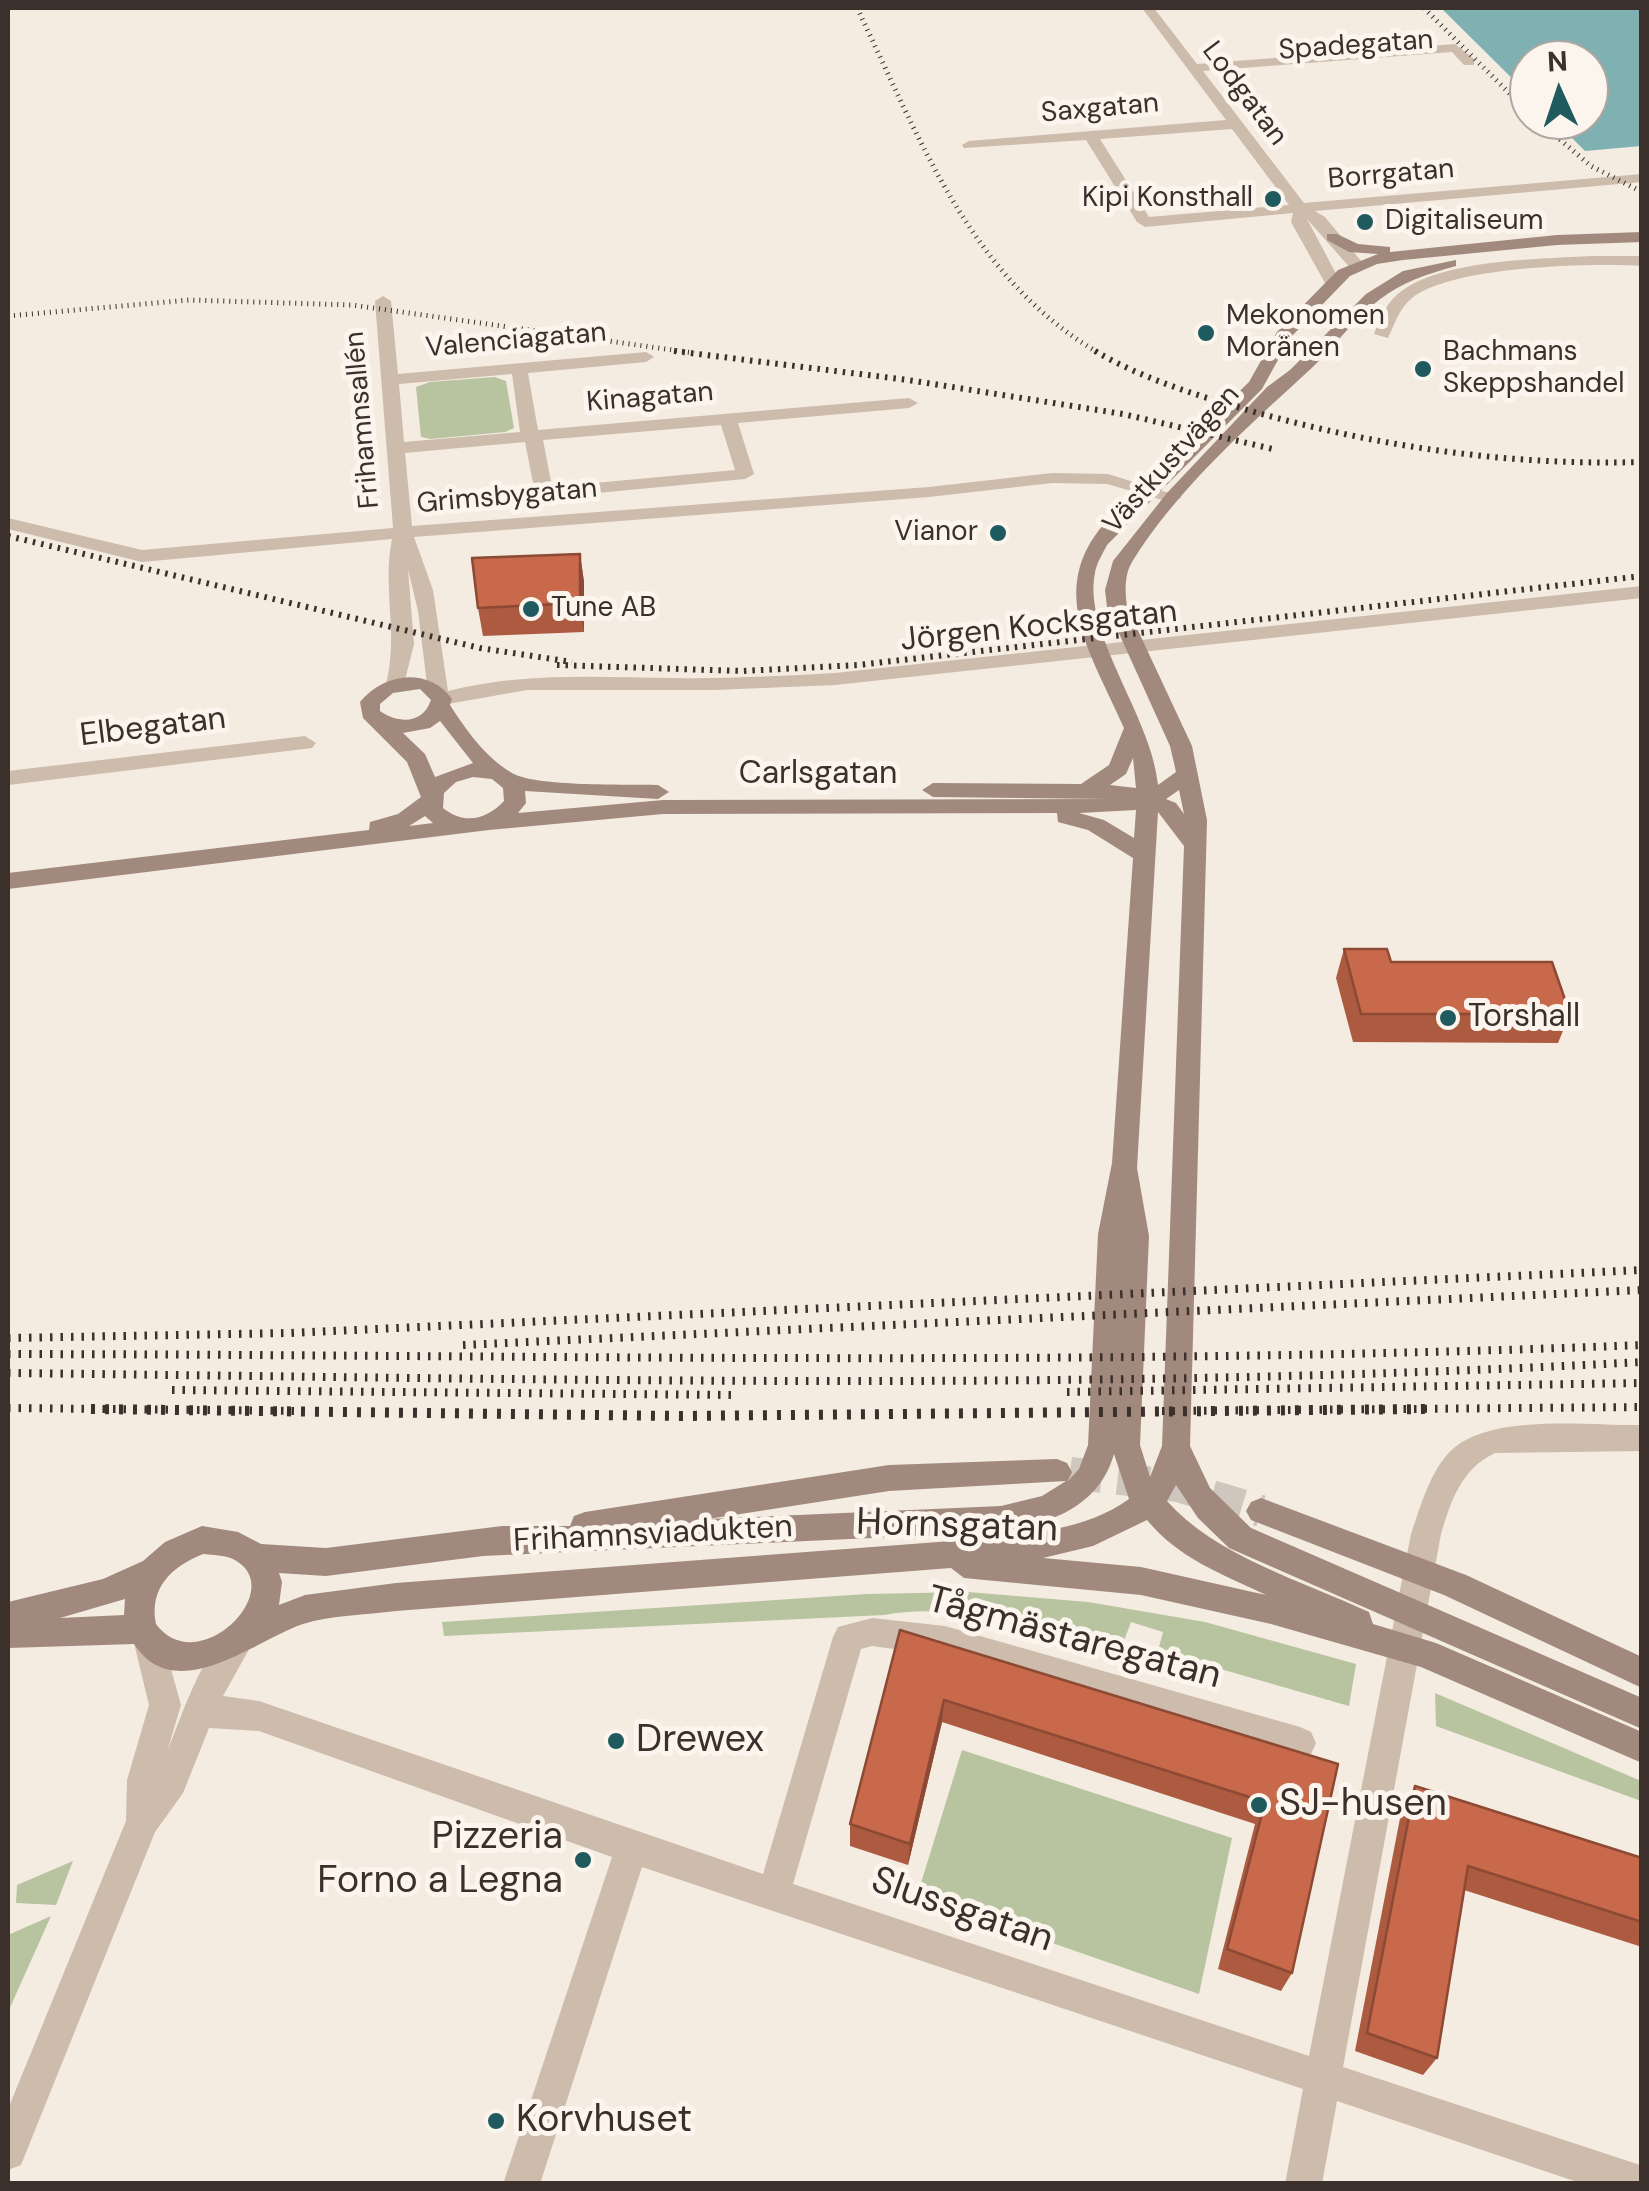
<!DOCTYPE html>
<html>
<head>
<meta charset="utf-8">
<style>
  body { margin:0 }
  #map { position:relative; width:1649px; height:2191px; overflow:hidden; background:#f4ebe1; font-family:"DM Sans",sans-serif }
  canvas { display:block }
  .frame { position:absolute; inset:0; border:10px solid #3b302b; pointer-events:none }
  .north { position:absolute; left:1509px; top:40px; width:100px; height:100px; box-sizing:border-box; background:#fbf5ee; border:2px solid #aea6a0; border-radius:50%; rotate:357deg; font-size:28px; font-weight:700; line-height:40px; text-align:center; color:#3b302b }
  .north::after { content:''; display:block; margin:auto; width:35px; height:45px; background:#1f5a5e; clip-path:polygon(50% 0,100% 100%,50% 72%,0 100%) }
</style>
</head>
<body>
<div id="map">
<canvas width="1649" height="2191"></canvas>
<div class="frame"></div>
<div class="north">N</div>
</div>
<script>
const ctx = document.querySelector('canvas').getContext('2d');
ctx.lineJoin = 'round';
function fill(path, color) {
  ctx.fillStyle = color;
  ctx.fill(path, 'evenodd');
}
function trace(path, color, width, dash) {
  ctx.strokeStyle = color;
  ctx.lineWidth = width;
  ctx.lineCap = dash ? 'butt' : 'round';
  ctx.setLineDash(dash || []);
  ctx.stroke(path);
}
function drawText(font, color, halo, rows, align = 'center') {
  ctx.font = font + ' "DM Sans",sans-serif';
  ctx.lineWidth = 10;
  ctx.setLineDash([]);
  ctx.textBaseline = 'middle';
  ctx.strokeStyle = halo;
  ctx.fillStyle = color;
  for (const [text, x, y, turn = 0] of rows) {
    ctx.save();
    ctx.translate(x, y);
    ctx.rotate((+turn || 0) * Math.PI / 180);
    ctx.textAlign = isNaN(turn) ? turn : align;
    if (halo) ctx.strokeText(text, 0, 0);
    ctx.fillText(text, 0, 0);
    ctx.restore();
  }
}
fill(new Path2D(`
  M 495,377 L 506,381 L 514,428 L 505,432 L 431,439 L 421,437 L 416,387 L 430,382 Z
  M 968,1592 L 1088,1602 L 1205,1622 L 1356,1664 L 1349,1706 L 1158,1651 L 1163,1632 L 1131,1622 L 1119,1654 C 1045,1634 962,1600 884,1615 L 444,1636 L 442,1622 L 867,1594 Z
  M 1435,1693 L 1641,1781 L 1641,1801 L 1436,1726 Z
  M 962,1750 L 1232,1838 L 1199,1994 L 917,1896 Z
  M 73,1861 L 56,1905 L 16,1903 L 17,1885 Z
  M 51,1916 L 8,2012 L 8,1935 Z`), '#b8c4a0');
fill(new Path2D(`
  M 1441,8 L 1641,8 L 1641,146 L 1585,151 L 1554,120 L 1589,120 L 1589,60 L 1529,60 L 1529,95 Z`), '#7fb0b2');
trace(new Path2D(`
  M 1070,1473 L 1178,1486 L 1261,1511`), '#cfc6bd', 32, [32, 16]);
fill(new Path2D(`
  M 1142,8 L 1154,8 L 1197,64 L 1455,44 L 1474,59 L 1474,65 L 1464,65 L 1452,52 L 1203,71 L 1304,203 L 1642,174 L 1642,182 L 1315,211 L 1325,217 L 1366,267 L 1352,270 L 1307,219 L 1341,283 L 1333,288 L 1325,283 L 1291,222 L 1293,213 L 1145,227 L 1137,222 L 1086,140 L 964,148 L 962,145 L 969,141 L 1226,120 ZM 1232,129 L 1289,205 L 1149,217 L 1100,139 Z
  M 1593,256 L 1642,256 L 1642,266 C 1589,263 1453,266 1412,298 C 1399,309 1395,323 1388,338 L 1374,334 C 1380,317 1388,300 1403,290 C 1448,259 1540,259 1593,256 Z
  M 383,296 L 391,301 L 398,374 L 646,352 L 654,357 L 646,362 L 528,373 L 538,430 L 909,398 L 918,403 L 909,408 L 738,423 L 754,474 L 745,479 L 544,498 L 535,493 L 525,442 L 405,453 L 412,526 L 929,487 L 1052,473 L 1108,474 L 1182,497 L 1173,503 L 1107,484 L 1052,483 L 929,497 L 414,537 L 433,590 L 448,691 C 522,672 597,677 672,678 C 726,679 781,676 835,673 L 1642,586 L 1642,598 L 835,685 L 714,690 L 527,690 L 442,705 L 435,704 L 428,692 L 418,611 L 408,569 L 414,644 L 403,688 L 396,690 L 386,684 C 399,635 382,588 392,539 L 142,562 L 8,529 L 8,518 L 142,550 L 393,528 L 375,301 ZM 512,374 L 520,432 L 404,442 L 399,384 ZM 721,425 L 735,470 L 552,487 L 543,440 Z
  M 305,736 L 316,743 L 312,748 L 8,785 L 8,771 Z
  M 1642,1425 L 1642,1451 L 1495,1453 C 1461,1469 1451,1501 1441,1534 L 1343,2067 L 1640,2165 L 1642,2184 L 1583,2184 L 1337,2101 L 1322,2184 L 1285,2184 L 1303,2089 L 642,1867 L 540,2184 L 503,2184 L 612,1857 L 259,1731 L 209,1728 L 183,1793 L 155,1832 L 21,2165 L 8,2170 L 8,2109 L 126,1821 L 127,1780 L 149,1705 L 134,1643 L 139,1633 L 150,1628 L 161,1633 L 181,1705 L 167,1752 C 180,1722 205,1641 236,1629 L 247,1634 L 252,1644 L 223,1696 L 259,1701 L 763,1874 L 833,1637 L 838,1627 L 872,1618 L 945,1626 L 1300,1727 L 1311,1732 L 1316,1743 L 1311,1754 L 1300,1759 L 945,1656 L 872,1646 L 861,1649 L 793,1884 L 1309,2056 L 1411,1534 C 1420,1508 1428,1478 1446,1456 C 1482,1411 1588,1426 1642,1425 Z`), '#cdbbac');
fill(new Path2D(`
  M 1642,232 L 1642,242 L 1557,245 L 1403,260 L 1377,264 L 1350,276 L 1290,338 L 1262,389 L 1107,545 C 1103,553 1096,564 1095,573 C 1082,633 1152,717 1158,785 L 1176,772 L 1170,746 L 1107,607 L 1105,590 L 1113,561 L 1167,493 L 1267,387 L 1290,370 L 1366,294 L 1403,271 L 1456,260 L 1456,266 C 1427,274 1402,282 1379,300 C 1351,321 1330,353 1303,376 C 1243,431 1175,492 1132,562 C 1124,575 1125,592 1127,607 L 1192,746 L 1207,820 L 1190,1446 L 1210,1488 L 1251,1528 L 1642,1698 L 1642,1729 L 1229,1548 L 1198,1518 L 1176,1485 L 1167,1501 C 1214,1555 1304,1582 1369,1612 L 1373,1624 L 1436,1643 L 1642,1732 L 1642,1763 L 1421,1667 L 1271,1624 L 1141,1595 L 964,1578 L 951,1568 L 396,1611 C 366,1615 331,1615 303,1624 C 255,1640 176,1708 134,1644 L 8,1648 L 8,1602 L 103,1579 L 143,1561 L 165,1542 L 202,1526 L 238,1532 L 261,1544 L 326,1548 L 502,1526 L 570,1526 L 574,1516 L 585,1512 L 889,1465 L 1057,1459 L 1067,1463 L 1072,1472 L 1068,1481 L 1079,1469 L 1088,1445 L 1098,1234 L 1112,1163 L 1133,858 L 1088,830 L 1058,822 L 1057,813 L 663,814 L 489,830 L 8,889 L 8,873 L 369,830 L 370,822 L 398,814 L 421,797 L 407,762 L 363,718 L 360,702 C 384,672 429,667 452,699 L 450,705 C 466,730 486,758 512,773 C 536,787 626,784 658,785 L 669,792 L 658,799 L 525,791 L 526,803 L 518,813 L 663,800 L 1108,799 L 933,797 L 922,790 L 933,783 L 1081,784 L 1109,765 L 1124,728 C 1094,658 1045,592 1104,524 L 1249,382 L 1277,332 L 1338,270 L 1378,254 L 1349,252 L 1327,240 L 1327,234 L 1337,234 L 1358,244 L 1390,247 L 1390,252 L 1557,235 ZM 420,689 L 431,700 C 423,724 399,724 380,711 L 380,704 L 393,693 ZM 440,721 L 473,763 L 435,777 L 425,754 L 403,733 L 430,728 ZM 1133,758 L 1136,788 L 1110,785 L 1126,774 ZM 473,777 L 492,779 L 503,788 L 504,801 C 486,820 464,825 443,808 L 444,793 L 456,782 ZM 1179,790 L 1184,814 L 1176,803 L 1166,799 ZM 1136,810 L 1134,838 L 1104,820 L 1079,813 ZM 1158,812 L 1184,846 L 1162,1446 L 1150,1477 L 1140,1445 L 1149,1236 L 1137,1168 ZM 425,816 L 433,823 L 409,826 ZM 1114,1454 L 1129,1499 C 1086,1530 1029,1534 978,1539 L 396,1583 L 305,1595 L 279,1605 L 282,1582 L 279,1573 L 326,1576 L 483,1556 L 1001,1532 C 1051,1523 1099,1507 1114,1454 ZM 1066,1481 L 1042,1496 L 1001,1506 L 708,1519 L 889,1491 ZM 1147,1520 C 1178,1558 1222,1574 1266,1595 L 1141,1567 L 1043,1558 L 1093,1546 ZM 203,1554 C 212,1555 225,1555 233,1559 C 291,1588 198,1681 156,1624 C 149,1588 171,1567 203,1554 ZM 125,1599 L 124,1615 L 60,1618 Z
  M 1261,1498 L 1466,1575 L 1642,1657 L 1642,1688 L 1444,1595 L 1251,1520 L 1246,1511 L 1251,1502 Z`), '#a18a7d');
trace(new Path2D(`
  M 857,8 C 919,136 970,279 1099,353
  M 1424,8 L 1529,113
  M 1537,120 L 1591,166 L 1642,192
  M 8,316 L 189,300 L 352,305 L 694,353`), '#3b302b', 5, [1, 5]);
trace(new Path2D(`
  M 674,351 L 908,380 L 1123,414 L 1277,450
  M 1095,351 C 1141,378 1193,394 1244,409 C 1374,446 1506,466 1642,462
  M 8,536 L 480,648 L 572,662
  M 557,665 L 742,671 L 858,665 L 1642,576`), '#3b302b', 6, [2.5, 6]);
trace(new Path2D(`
  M 8,1338 L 290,1333 L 1642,1270
  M 463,1345 L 1642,1290
  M 8,1354 C 553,1355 1097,1367 1642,1345
  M 8,1373 C 552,1379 1098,1392 1642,1362
  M 172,1390 L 732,1395
  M 1067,1392 L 1642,1383
  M 8,1408 L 301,1411
  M 1162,1411 L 1642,1407`), '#3b302b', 8, [2.5, 8]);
trace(new Path2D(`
  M 91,1409 L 680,1416 L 1429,1409`), '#3b302b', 10, [4, 10]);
fill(new Path2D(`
  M 580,554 L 584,582 L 584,632 L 483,636 L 478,608 Z
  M 1344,949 L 1391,962 L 1570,1014 L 1558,1043 L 1353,1042 L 1336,978 Z
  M 900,1630 L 1338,1764 L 1292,1973 L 1281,1991 L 1218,1969 L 1255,1824 L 942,1722 L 908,1865 L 850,1846 L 850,1824 Z
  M 1415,1786 L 1642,1858 L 1642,1947 L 1464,1890 L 1437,2058 L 1423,2075 L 1355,2051 L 1402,1808 Z`), '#ac5a40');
fill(new Path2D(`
  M 580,554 L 584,582 L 584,632 L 580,603 Z
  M 944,1700 L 942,1722 L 908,1865 L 910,1844 Z`), '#8c4a34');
const building = new Path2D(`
  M 580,554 L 580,603 L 478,608 L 472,558 Z
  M 1344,949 L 1387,949 L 1391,962 L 1552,962 L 1570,1014 L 1361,1014 Z
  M 900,1630 L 1338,1764 L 1292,1973 L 1227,1949 L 1265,1802 L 944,1700 L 910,1844 L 850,1824 Z
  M 1415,1786 L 1642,1858 L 1642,1922 L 1468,1866 L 1437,2058 L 1367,2033 Z`);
fill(building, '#c8694b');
trace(building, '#8c4a34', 2.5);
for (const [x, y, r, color] of [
  [1273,199,10,"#1f5a5e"],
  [1365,222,10,"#1f5a5e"],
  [1206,333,10,"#1f5a5e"],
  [1423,369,10,"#1f5a5e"],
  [998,533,10,"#1f5a5e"],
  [531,609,10,"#1f5a5e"],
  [1448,1018,10,"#1f5a5e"],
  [616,1741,10,"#1f5a5e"],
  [1259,1805,10,"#1f5a5e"],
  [583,1860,10,"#1f5a5e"],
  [496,2121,10,"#1f5a5e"]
]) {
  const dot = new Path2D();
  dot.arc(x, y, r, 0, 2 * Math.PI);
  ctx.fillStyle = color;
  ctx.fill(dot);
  trace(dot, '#fbf5ee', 4);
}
drawText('28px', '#3b302b', '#fbf5ee', [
  ["Spadegatan",1356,46,-4],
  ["Lodgatan",1244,94,53],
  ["Saxgatan",1100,109,-5],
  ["Borrgatan",1391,175,-5],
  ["Valenciagatan",516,341,-5],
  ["Kinagatan",650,398,-5],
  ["Frihamnsallén",363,420,-95],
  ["Västkustvägen",1172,460,-48],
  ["Grimsbygatan",507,497,-5]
]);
drawText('28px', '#3b302b', '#fbf5ee', [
  ["Kipi Konsthall",1253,199,"right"],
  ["Digitaliseum",1385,222],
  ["Mekonomen",1226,317],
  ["Moränen",1226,349],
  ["Bachmans",1443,353],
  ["Skeppshandel",1443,385],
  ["Vianor",978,533,"right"],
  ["Tune AB",551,609]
], 'left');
drawText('32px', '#3b302b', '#fbf5ee', [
  ["Jörgen Kocksgatan",1039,627,-6],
  ["Elbegatan",153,728,-7],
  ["Carlsgatan",818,775],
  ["Frihamnsviadukten",653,1535,-3]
]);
drawText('32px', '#3b302b', '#fbf5ee', [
  ["Torshall",1468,1018]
], 'left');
drawText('38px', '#3b302b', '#fbf5ee', [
  ["Hornsgatan",957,1527,2],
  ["Tågmästaregatan",1074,1639,15],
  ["Slussgatan",962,1911,19]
]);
drawText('38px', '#3b302b', '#fbf5ee', [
  ["Drewex",636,1741],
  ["SJ-husen",1279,1805],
  ["Pizzeria",563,1838,"right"],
  ["Forno a Legna",563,1882,"right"],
  ["Korvhuset",516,2121]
], 'left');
</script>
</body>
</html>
